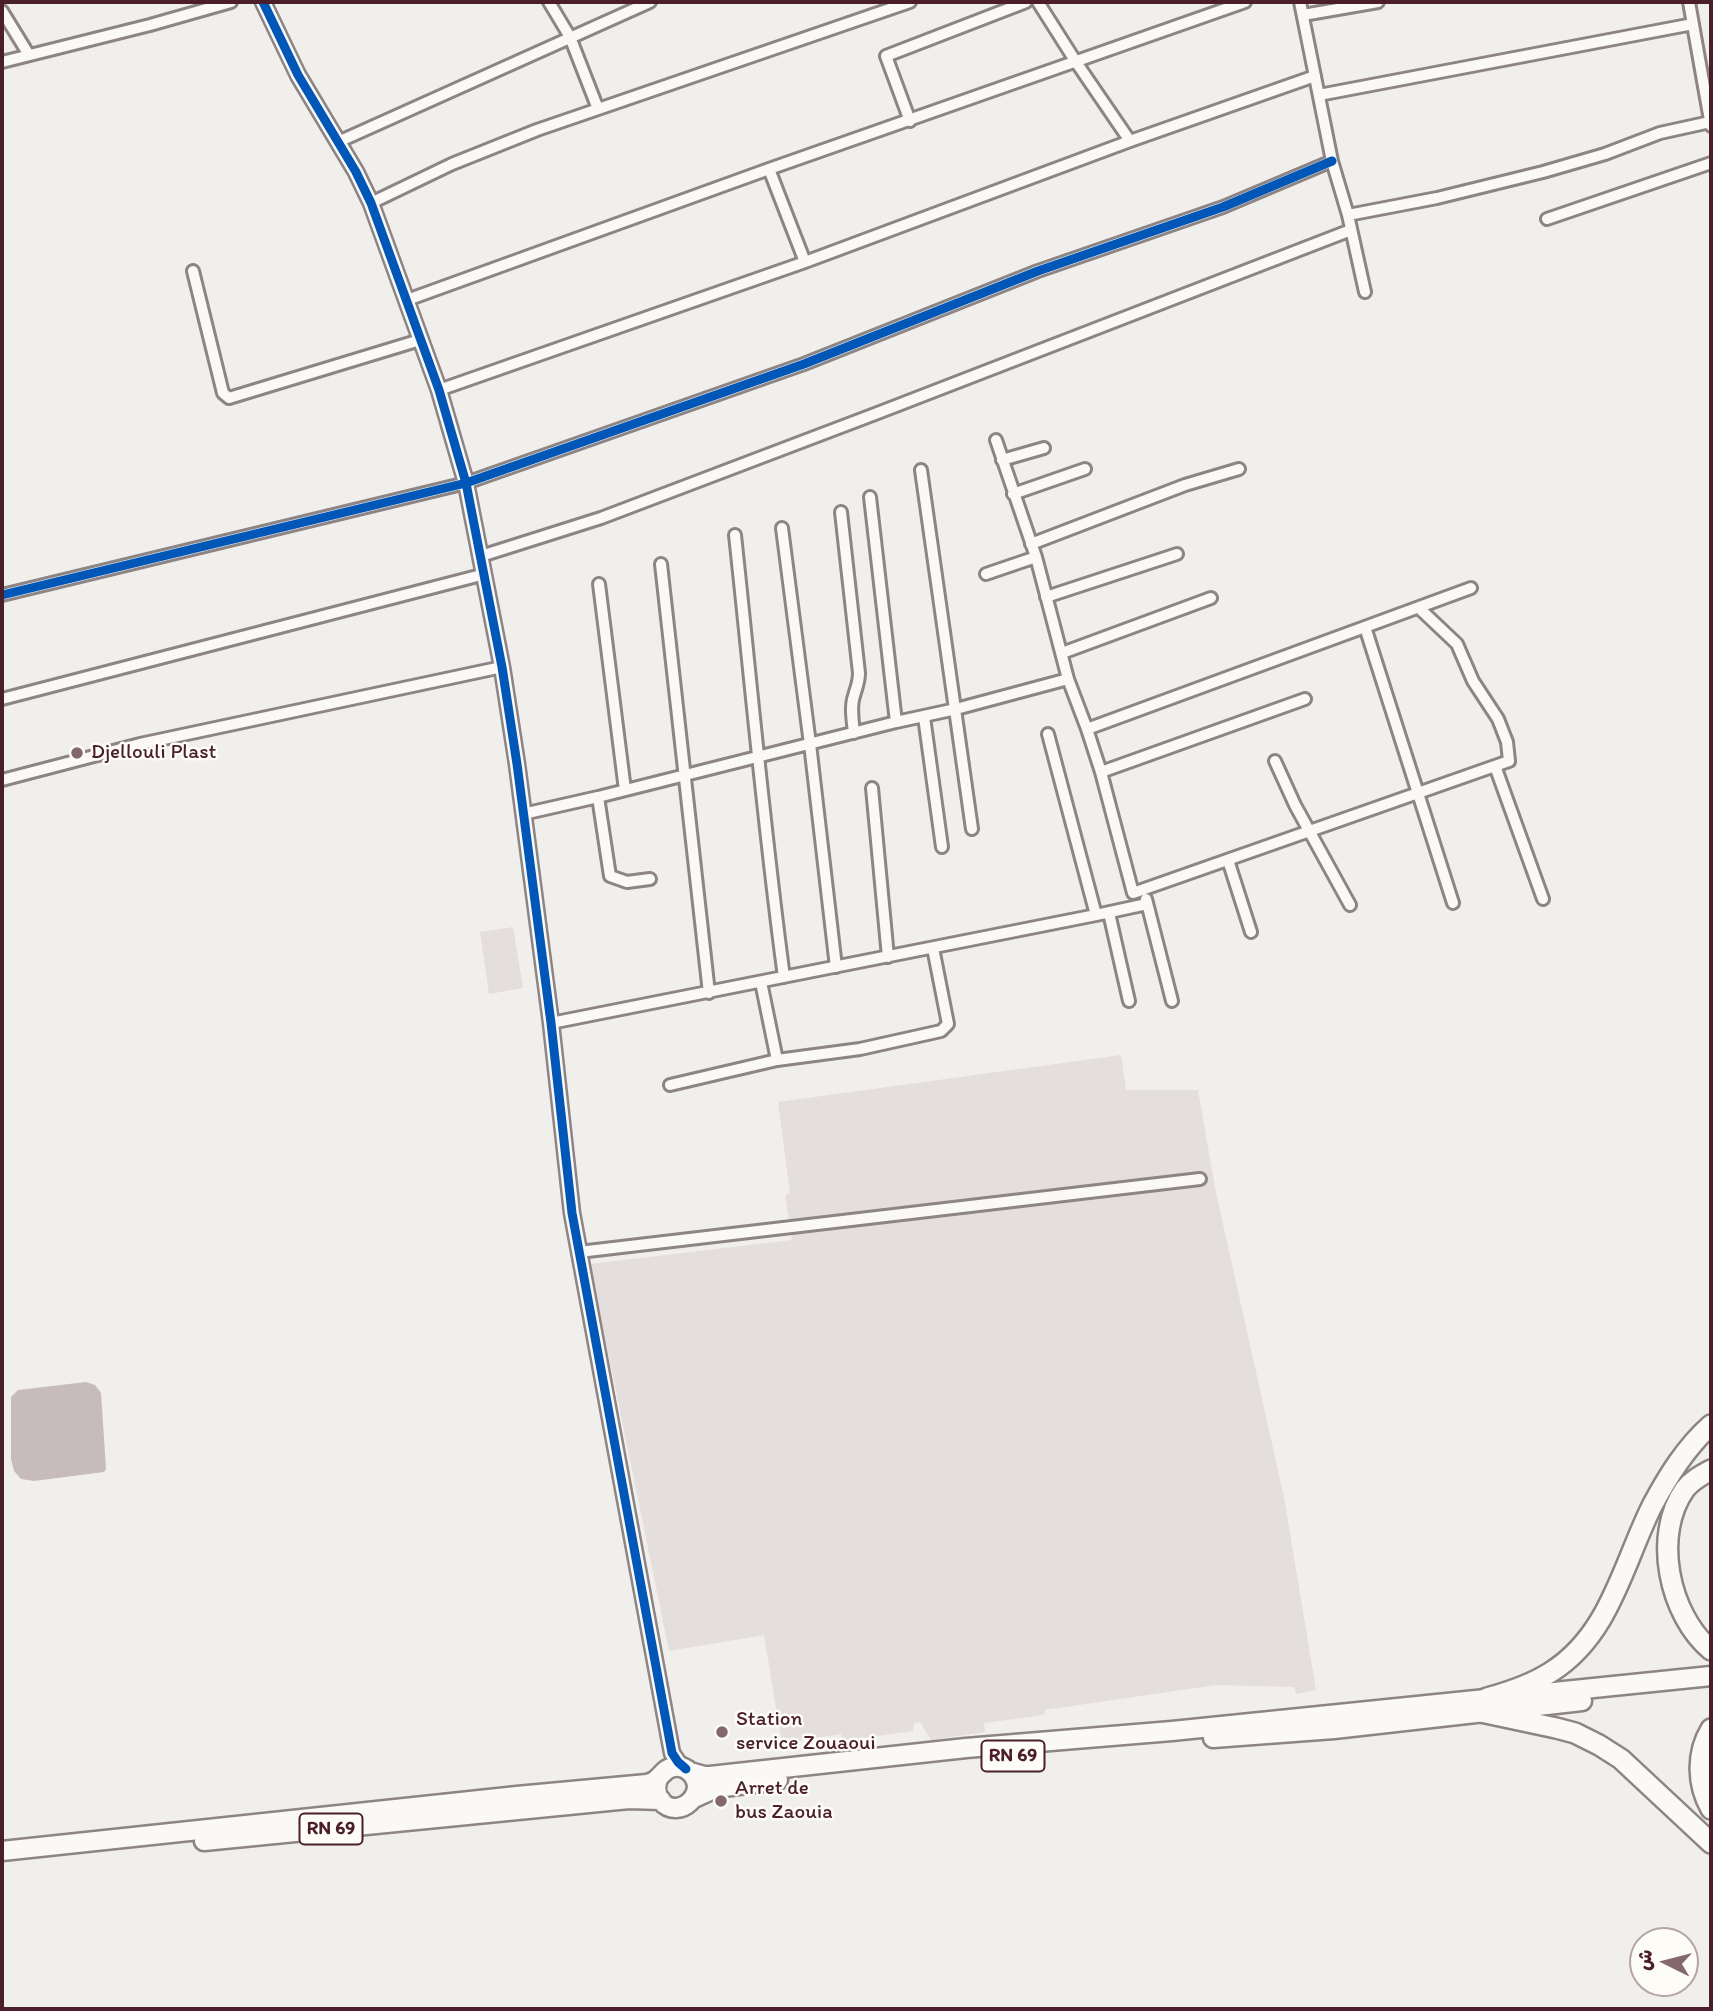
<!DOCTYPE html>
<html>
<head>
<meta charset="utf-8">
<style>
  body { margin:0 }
  #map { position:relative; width:1713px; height:2011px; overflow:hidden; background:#f1efec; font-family:Itim,"Playpen Sans Arabic",sans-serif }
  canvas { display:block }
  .frame { position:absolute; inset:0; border:4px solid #4a1f2b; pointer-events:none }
  .north { position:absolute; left:1629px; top:1927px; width:70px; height:70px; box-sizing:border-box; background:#fdfcf7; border:2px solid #b5a4a5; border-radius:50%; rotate:276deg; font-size:19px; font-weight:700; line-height:28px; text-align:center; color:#4a1f2b }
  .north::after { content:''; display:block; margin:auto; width:24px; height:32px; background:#84686f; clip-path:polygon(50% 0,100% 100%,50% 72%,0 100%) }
</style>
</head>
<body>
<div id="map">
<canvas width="1713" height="2011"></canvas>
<div class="frame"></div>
<div class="north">ش</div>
</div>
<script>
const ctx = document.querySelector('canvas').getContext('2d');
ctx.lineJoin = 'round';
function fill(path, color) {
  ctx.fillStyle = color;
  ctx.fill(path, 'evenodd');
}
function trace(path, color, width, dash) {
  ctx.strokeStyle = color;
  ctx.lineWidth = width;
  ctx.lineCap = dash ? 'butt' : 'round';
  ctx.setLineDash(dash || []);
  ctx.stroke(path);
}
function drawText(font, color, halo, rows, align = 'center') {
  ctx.font = font + ' Itim,sans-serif';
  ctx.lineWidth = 5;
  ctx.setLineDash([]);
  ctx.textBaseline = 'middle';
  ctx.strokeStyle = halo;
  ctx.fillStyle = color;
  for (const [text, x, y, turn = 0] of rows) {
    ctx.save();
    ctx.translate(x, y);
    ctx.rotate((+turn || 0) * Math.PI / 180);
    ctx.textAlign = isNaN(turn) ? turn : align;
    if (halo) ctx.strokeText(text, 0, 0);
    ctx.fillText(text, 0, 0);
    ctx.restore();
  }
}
fill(new Path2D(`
  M 1121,1055 L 1126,1090 L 1198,1090 L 1216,1193 L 1284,1497 L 1316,1690 L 1296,1694 L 1294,1687 L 1216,1685 L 1045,1710 L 1044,1715 L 984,1723 L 985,1732 L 931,1740 L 920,1722 L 914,1723 L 913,1731 L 842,1741 L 841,1734 L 782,1743 L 764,1635 L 669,1651 L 590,1264 L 792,1240 L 785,1195 L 790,1193 L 778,1102 Z`), '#e4dedd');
fill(new Path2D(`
  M 513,927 L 523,988 L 489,994 L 480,932 Z`), '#e4dedc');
fill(new Path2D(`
  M 86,1382 L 95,1385 L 101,1393 L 106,1469 L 104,1472 L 34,1481 L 21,1479 L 14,1471 L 11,1459 L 11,1397 L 18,1390 Z`), '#c8bbbb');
const minor = new Path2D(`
  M 549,2 L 570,37 L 598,109
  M 1038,2 L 1076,62 L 1130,141
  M 1300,2 L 1332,161 L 1348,215 L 1365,292
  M 1689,2 L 1711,126
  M 2,11 L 29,55
  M 1303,15 L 1378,2
  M 2,62 L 150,25 L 231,2
  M 1319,95 L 1693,24
  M 910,121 L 886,56 L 1026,2
  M 338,142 L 650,2
  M 769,169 L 805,262
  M 371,203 L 452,164 L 537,130 L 910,2
  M 1348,215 L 1437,198 L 1543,172 L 1605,154 L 1660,133 L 1710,122
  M 1547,219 L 1711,163
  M 193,271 L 223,393 L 229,398 L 420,340
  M 407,300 L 769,169 L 1245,2
  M 439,390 L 805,262 L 1130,141 L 1315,76
  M 996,440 L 1036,557 L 1068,679 L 1087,729 L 1101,772 L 1133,893 L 1509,761 L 1507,742 L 1498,719 L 1473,681 L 1457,644 L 1419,608
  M 1002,460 L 1044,448
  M 921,470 L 972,829
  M 1013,494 L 1085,469
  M 870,497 L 896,722
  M 841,512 L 859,673 C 859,683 856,688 854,696 C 850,707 853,722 854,733
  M 782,528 L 810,744 L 836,967
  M 735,535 C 751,683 764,830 784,977
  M 1031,544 L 1185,485 L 1239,469
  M 481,556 L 601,518 L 875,414 L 1351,230
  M 661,564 L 709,993
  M 986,574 L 1036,557
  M 599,584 L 625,790
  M 2,595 L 466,483 L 804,364 L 1038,271 L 1223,207 L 1332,161
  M 1046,597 L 1177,554
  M 1365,627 L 1453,903
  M 1062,653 L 1211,598
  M 2,699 L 485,574
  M 924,717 L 942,847
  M 1087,729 L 1471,588
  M 1048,734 L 1096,915 L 1147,904
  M 1275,761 L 1295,805 L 1350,905
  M 1495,766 L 1543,899
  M 1101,772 L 1305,699
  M 2,780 L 140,744 L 502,667
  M 872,788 L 888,957
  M 598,797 L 610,876 L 627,882 L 650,879
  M 523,814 L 598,797 L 896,722 L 956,709 L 1068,679
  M 1228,860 L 1251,932
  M 1146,899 L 1172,1001
  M 1109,913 L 1129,1001
  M 761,982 L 777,1060
  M 551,1023 L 1096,915
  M 670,1085 L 777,1060 L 860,1049 L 941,1031 L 948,1024 L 933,948
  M 579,1252 L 1200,1179`);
const tertiary = new Path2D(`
  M 263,2 L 298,75 L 356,172 L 371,203 L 439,390 L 466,483 L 502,667 L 517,764 L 551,1023 L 572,1213 L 672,1753 L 678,1762 L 686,1769`);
const trunk = new Path2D(`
  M 1213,1738 L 1334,1729 L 1582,1701
  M 690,1772 L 704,1776 L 710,1776 L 966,1748 L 1172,1731 L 1711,1676
  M 694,1798 L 716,1788 L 778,1780
  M 204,1841 L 629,1799 L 661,1800
  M 2,1851 L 517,1796 L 647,1784 C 650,1783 654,1782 657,1779 C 663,1774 665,1768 674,1767 C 680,1766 686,1768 690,1772 C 711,1791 679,1822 661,1801 C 655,1794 655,1787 658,1779`);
const motorway = new Path2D(`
  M 1711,1470 C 1702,1475 1692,1480 1685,1489 C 1652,1535 1669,1615 1711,1650
  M 1487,1698 C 1509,1692 1531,1685 1551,1672 C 1610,1635 1623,1564 1652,1506 C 1668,1476 1686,1447 1711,1425
  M 1481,1712 L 1556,1728 L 1575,1733 L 1599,1745 L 1621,1759 L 1711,1843
  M 1711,1729 C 1696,1753 1697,1785 1711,1809`);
trace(minor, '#8d8485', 16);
trace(tertiary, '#8d8485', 19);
trace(trunk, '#8d8485', 23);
trace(motorway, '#8d8485', 24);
trace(minor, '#faf9f7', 10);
trace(tertiary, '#faf9f7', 14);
trace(trunk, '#faf9f7', 18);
trace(motorway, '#faf9f7', 19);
trace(new Path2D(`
  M 263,2 L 298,75 L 356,172 L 371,203 L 439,390 L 466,483 L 502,667 L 517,764 L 551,1023 L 572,1213 L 672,1753 L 678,1762 L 686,1769
  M 2,595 L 466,483 L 804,364 L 1038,271 L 1223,207 L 1332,161`), '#0057b8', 9);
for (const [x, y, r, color] of [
  [77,753,7,"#84686f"],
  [722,1732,7,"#84686f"],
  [721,1801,7,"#84686f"]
]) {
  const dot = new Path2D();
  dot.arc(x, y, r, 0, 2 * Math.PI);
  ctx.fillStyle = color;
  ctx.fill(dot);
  trace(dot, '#fdfcf7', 2.5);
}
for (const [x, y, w] of [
  [1013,1756,63],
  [331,1829,63]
]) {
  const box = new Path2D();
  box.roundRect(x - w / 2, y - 15.5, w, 31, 5);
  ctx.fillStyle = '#fdfcf7';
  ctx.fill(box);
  trace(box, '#4a1f2b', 2);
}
drawText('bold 19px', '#4a1f2b', null, [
  ["RN 69",1013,1756],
  ["RN 69",331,1829]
]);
drawText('21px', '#4a1f2b', '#fdfcf7', [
  ["Djellouli Plast",91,753],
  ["Station",736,1720],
  ["service Zouaoui",736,1744],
  ["Arret de",735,1789],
  ["bus Zaouia",735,1813]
], 'left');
</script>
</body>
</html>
